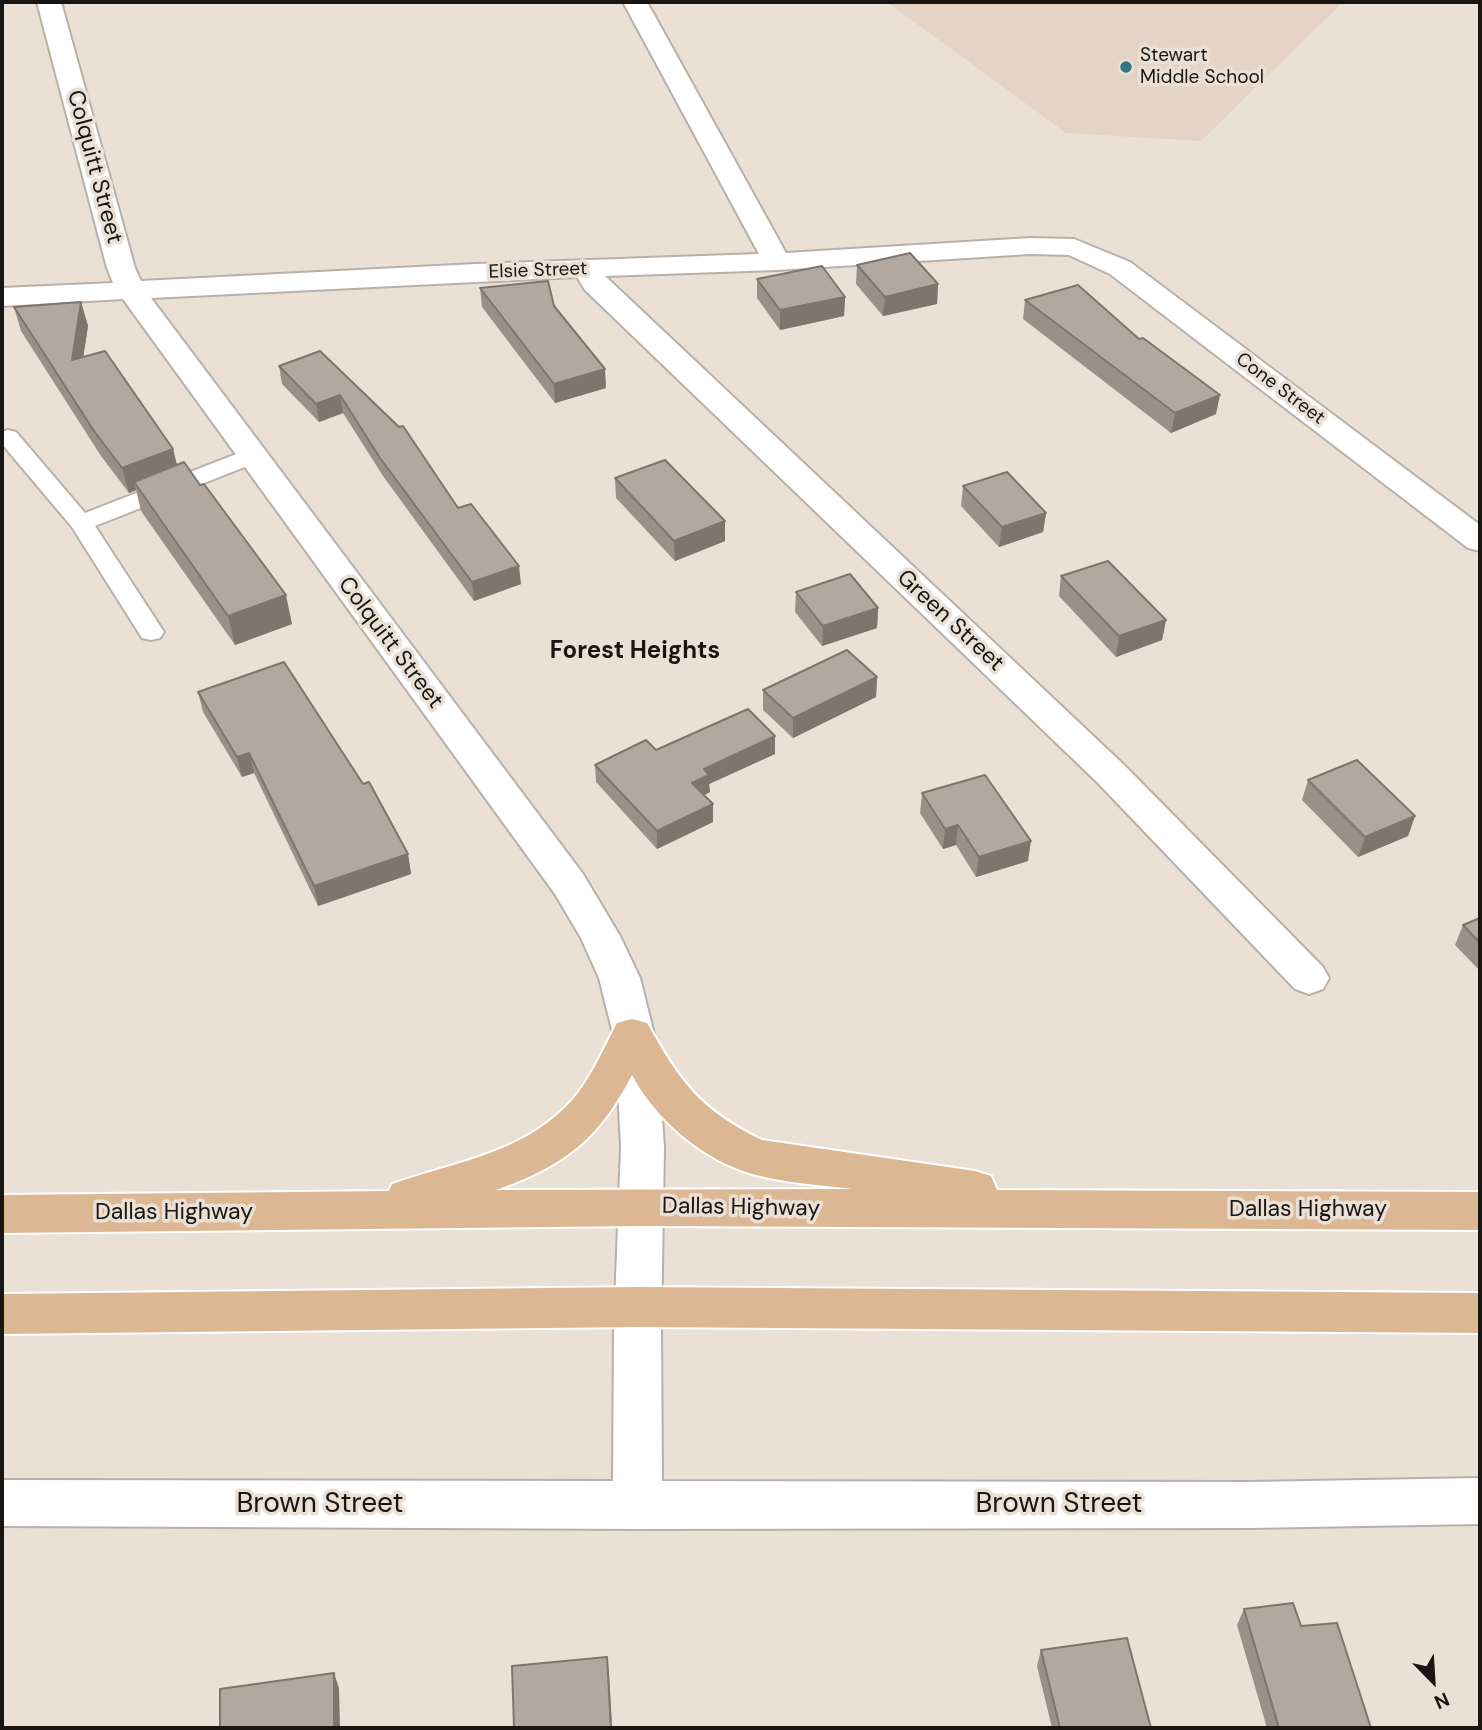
<!DOCTYPE html>
<html>
<head>
<meta charset="utf-8">
<style>
  body { margin:0 }
  #map { position:relative; width:1482px; height:1730px; overflow:hidden; background:#eae0d6; font-family:"DM Sans",sans-serif }
  canvas { display:block }
  .frame { position:absolute; inset:0; border:4px solid #191512; pointer-events:none }
  .north { position:absolute; left:1398px; top:1646px; width:70px; height:70px; -webkit-text-stroke:5px #eae0d6; paint-order:stroke; rotate:156deg; font-size:19px; font-weight:700; line-height:28px; text-align:center; color:#191512 }
  .north::after { content:''; display:block; margin:auto; width:24px; height:32px; background:#191512; clip-path:polygon(50% 0,100% 100%,50% 72%,0 100%) }
</style>
</head>
<body>
<div id="map">
<canvas width="1482" height="1730"></canvas>
<div class="frame"></div>
<div class="north">N</div>
</div>
<script>
const ctx = document.querySelector('canvas').getContext('2d');
ctx.lineJoin = 'round';
function fill(path, color) {
  ctx.fillStyle = color;
  ctx.fill(path, 'evenodd');
}
function trace(path, color, width, dash) {
  ctx.strokeStyle = color;
  ctx.lineWidth = width;
  ctx.lineCap = dash ? 'butt' : 'round';
  ctx.setLineDash(dash || []);
  ctx.stroke(path);
}
function drawText(font, color, halo, rows, align = 'center') {
  ctx.font = font + ' "DM Sans",sans-serif';
  ctx.lineWidth = 7;
  ctx.setLineDash([]);
  ctx.textBaseline = 'middle';
  ctx.strokeStyle = halo;
  ctx.fillStyle = color;
  for (const [text, x, y, turn = 0] of rows) {
    ctx.save();
    ctx.translate(x, y);
    ctx.rotate((+turn || 0) * Math.PI / 180);
    ctx.textAlign = isNaN(turn) ? turn : align;
    if (halo) ctx.strokeText(text, 0, 0);
    ctx.fillText(text, 0, 0);
    ctx.restore();
  }
}
fill(new Path2D(`
  M 887,2 L 1343,2 L 1201,141 L 1066,133 Z`), '#e5d4c5');
const lane = new Path2D(`
  M 8,430 L 16,432 L 85,513 L 244,451 L 260,451 L 263,456 L 260,461 L 95,526 L 164,632 L 160,638 L 151,640 L 142,638 L 72,527 L 2,444 L 2,432 Z`);
const street = new Path2D(`
  M 37,2 L 61,2 L 135,268 L 141,281 L 476,264 L 759,254 L 623,2 L 647,2 L 786,253 L 1030,238 L 1074,239 L 1130,262 L 1480,525 L 1480,551 L 1468,548 L 1110,274 L 1069,255 L 1030,254 L 777,270 L 605,276 L 1124,765 L 1323,967 L 1329,978 L 1323,989 L 1309,994 L 1295,989 L 1098,783 L 585,290 L 577,277 L 151,298 L 583,874 L 620,936 L 640,978 L 653,1030 L 659,1069 L 664,1148 L 661,1329 L 662,1481 L 1250,1482 L 1480,1478 L 1480,1524 L 1250,1528 L 638,1529 L 2,1526 L 2,1480 L 613,1481 L 614,1329 L 621,1148 L 617,1069 L 612,1030 L 599,978 L 581,938 L 555,894 L 123,299 L 2,306 L 2,288 L 113,283 L 107,268 Z`);
const primary = new Path2D(`
  M 632,1019 L 647,1023 C 680,1082 700,1110 762,1140 L 975,1171 L 991,1176 L 997,1190 L 1480,1192 L 1480,1230 L 643,1226 L 2,1233 L 2,1195 L 389,1191 L 392,1184 C 458,1161 526,1153 574,1098 C 592,1076 604,1048 617,1023 ZM 632,1075 C 656,1120 705,1162 756,1175 C 787,1183 820,1185 852,1189 L 496,1190 C 564,1166 598,1140 632,1075 Z
  M 638,1287 L 1480,1293 L 1480,1333 L 638,1327 L 2,1334 L 2,1294 Z`);
trace(lane, '#bab0a7', 4);
trace(street, '#bab0a7', 4);
trace(primary, '#fff', 4);
fill(lane, '#fff');
fill(street, '#fff');
fill(primary, '#dbb893');
fill(new Path2D(`
  M 857,265 L 938,284 L 937,304 L 883,316 L 856,284 Z
  M 757,279 L 845,297 L 844,316 L 780,330 L 757,298 Z
  M 480,288 L 554,306 L 606,388 L 555,403 L 482,307 Z
  M 1025,300 L 1216,414 L 1171,433 L 1023,319 Z
  M 81,302 L 88,326 L 83,357 L 173,449 L 177,465 L 292,624 L 235,645 L 141,511 L 136,490 L 129,493 L 101,456 L 21,331 L 14,307 Z
  M 320,351 L 458,508 L 521,584 L 474,601 L 383,476 L 343,413 L 319,422 L 282,384 L 279,366 Z
  M 615,478 L 725,541 L 675,561 L 616,498 Z
  M 963,486 L 1046,513 L 1043,532 L 999,547 L 961,506 Z
  M 1061,576 L 1166,620 L 1162,640 L 1116,657 L 1059,596 Z
  M 796,592 L 878,608 L 877,628 L 822,646 L 795,612 Z
  M 877,677 L 876,697 L 793,738 L 763,710 L 763,690 Z
  M 198,692 L 408,854 L 411,874 L 318,906 L 254,773 L 242,777 L 203,712 Z
  M 656,750 L 775,754 L 709,784 L 710,792 L 704,795 L 713,804 L 713,822 L 657,849 L 596,782 L 595,765 Z
  M 1308,780 L 1415,816 L 1408,836 L 1358,857 L 1302,800 Z
  M 922,793 L 1028,861 L 976,877 L 956,845 L 943,849 L 920,813 Z
  M 1480,918 L 1480,971 L 1455,945 L 1463,925 Z
  M 1244,1609 L 1301,1626 L 1371,1728 L 1267,1728 L 1237,1625 Z
  M 1041,1650 L 1151,1728 L 1052,1728 L 1037,1666 Z`), '#999089');
fill(new Path2D(`
  M 938,284 L 937,304 L 883,316 L 885,297 Z
  M 845,297 L 844,316 L 780,330 L 780,310 Z
  M 81,302 L 88,326 L 79,385 L 72,360 Z
  M 605,369 L 606,388 L 555,403 L 554,384 Z
  M 340,395 L 343,413 L 319,422 L 316,404 Z
  M 1220,395 L 1216,414 L 1171,433 L 1175,413 Z
  M 173,449 L 179,474 L 134,482 L 136,490 L 129,493 L 122,468 Z
  M 1046,513 L 1043,532 L 999,547 L 1002,527 Z
  M 725,521 L 725,541 L 675,561 L 674,541 Z
  M 519,566 L 521,584 L 474,601 L 472,582 Z
  M 286,595 L 292,624 L 235,645 L 228,616 Z
  M 878,608 L 877,628 L 822,646 L 823,626 Z
  M 1166,620 L 1162,640 L 1116,657 L 1119,636 Z
  M 877,677 L 876,697 L 793,738 L 793,718 Z
  M 775,736 L 775,754 L 709,784 L 710,792 L 693,801 L 692,783 L 704,769 Z
  M 249,753 L 254,773 L 242,777 L 237,757 Z
  M 713,804 L 713,822 L 657,849 L 657,831 Z
  M 1415,816 L 1408,836 L 1358,857 L 1365,837 Z
  M 958,825 L 956,845 L 943,849 L 945,829 Z
  M 1031,841 L 1028,861 L 976,877 L 979,857 Z
  M 408,854 L 411,874 L 318,906 L 314,886 Z
  M 607,1657 L 609,1673 L 612,1728 L 611,1728 Z
  M 334,1673 L 339,1688 L 340,1728 L 334,1728 Z`), '#7d766f');
const building = new Path2D(`
  M 910,253 L 938,284 L 885,297 L 857,265 Z
  M 822,266 L 845,297 L 780,310 L 757,279 Z
  M 548,281 L 554,306 L 605,369 L 554,384 L 480,288 Z
  M 1078,285 L 1139,339 L 1143,338 L 1220,395 L 1175,413 L 1025,300 Z
  M 81,302 L 72,360 L 105,351 L 173,449 L 122,468 L 94,431 L 14,307 Z
  M 320,351 L 399,427 L 403,426 L 458,508 L 471,504 L 519,566 L 472,582 L 380,458 L 340,395 L 316,404 L 279,366 Z
  M 665,460 L 725,521 L 674,541 L 615,478 Z
  M 184,462 L 200,485 L 204,484 L 286,595 L 228,616 L 134,482 Z
  M 1007,472 L 1046,513 L 1002,527 L 963,486 Z
  M 1108,561 L 1166,620 L 1119,636 L 1061,576 Z
  M 850,574 L 878,608 L 823,626 L 796,592 Z
  M 847,650 L 877,677 L 793,718 L 763,690 Z
  M 284,662 L 363,784 L 369,782 L 408,854 L 314,886 L 249,753 L 237,757 L 198,692 Z
  M 748,709 L 775,736 L 704,769 L 709,775 L 692,783 L 713,804 L 657,831 L 595,765 L 646,740 L 656,750 Z
  M 1357,760 L 1415,816 L 1365,837 L 1308,780 Z
  M 985,775 L 1031,841 L 979,857 L 958,825 L 945,829 L 922,793 Z
  M 1480,918 L 1480,943 L 1463,925 Z
  M 1293,1603 L 1301,1626 L 1337,1623 L 1371,1728 L 1279,1728 L 1244,1609 Z
  M 1127,1638 L 1151,1728 L 1060,1728 L 1041,1650 Z
  M 607,1657 L 611,1728 L 514,1728 L 512,1666 Z
  M 334,1673 L 334,1728 L 220,1728 L 220,1689 Z`);
fill(building, '#b2a89f');
trace(building, '#7d766f', 2);
for (const [x, y, r, color] of [
  [1126,67,7,"#327686"]
]) {
  const dot = new Path2D();
  dot.arc(x, y, r, 0, 2 * Math.PI);
  ctx.fillStyle = color;
  ctx.fill(dot);
  trace(dot, '#eae0d6', 2.5);
}
drawText('19px', '#191512', '#eae0d6', [
  ["Stewart",1140,56],
  ["Middle School",1140,78]
], 'left');
drawText('19px', '#191512', '#eae0d6', [
  ["Elsie Street",538,271,-2],
  ["Cone Street",1280,389,37]
]);
drawText('23px', '#191512', '#eae0d6', [
  ["Colquitt Street",94,167,75],
  ["Green Street",950,621,43],
  ["Colquitt Street",390,643,53],
  ["Dallas Highway",741,1208,1],
  ["Dallas Highway",1308,1210],
  ["Dallas Highway",174,1213]
]);
drawText('bold 24px', '#191512', '#eae0d6', [
  ["Forest Heights",635,652]
]);
drawText('28px', '#191512', '#eae0d6', [
  ["Brown Street",320,1505],
  ["Brown Street",1059,1505]
]);
</script>
</body>
</html>
